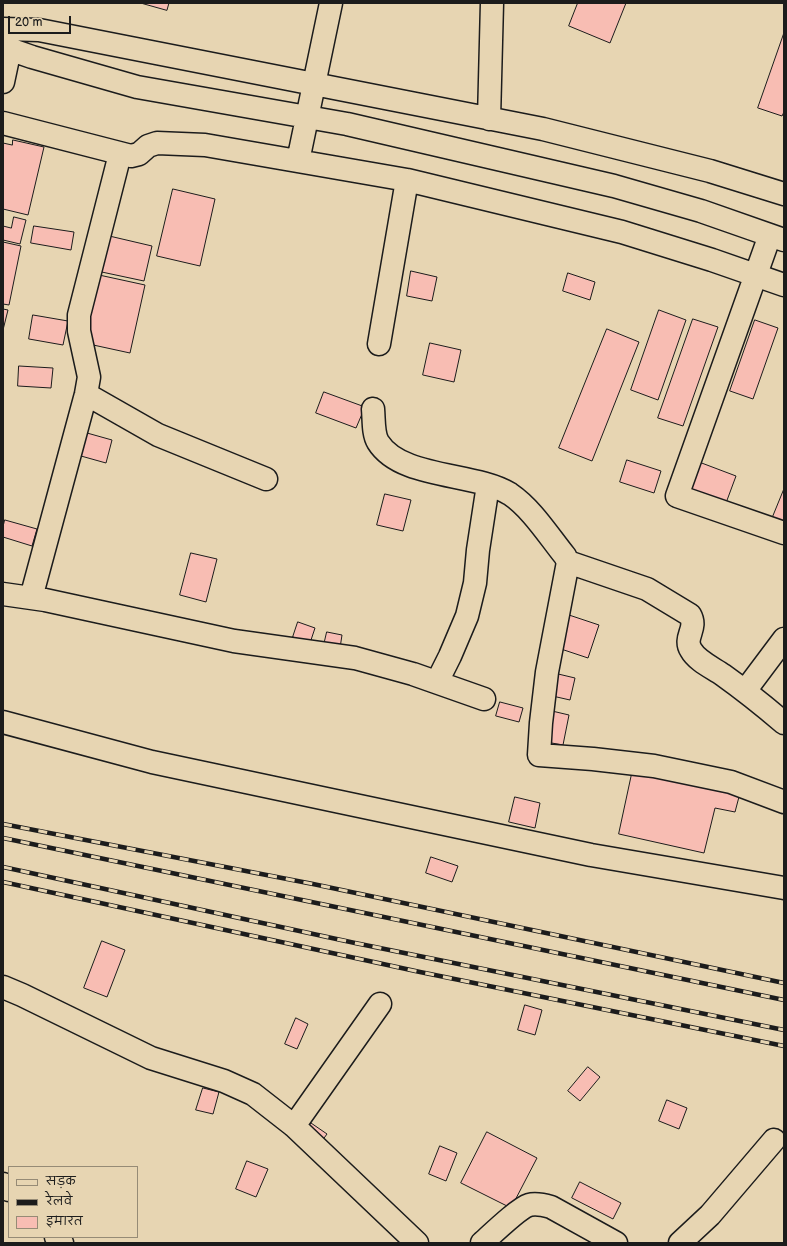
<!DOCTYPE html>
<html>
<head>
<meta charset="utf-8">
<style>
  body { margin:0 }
  #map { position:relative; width:787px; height:1246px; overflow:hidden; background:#e7d5b2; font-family:"Balsamiq Sans","Playpen Sans Deva",sans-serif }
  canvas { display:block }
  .frame { position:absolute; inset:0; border:4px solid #1c1c1c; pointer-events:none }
  .legend { position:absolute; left:8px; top:1166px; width:130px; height:72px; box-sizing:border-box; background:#e7d5b2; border:1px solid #968b76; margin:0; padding:5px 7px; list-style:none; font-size:12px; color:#1c1c1c }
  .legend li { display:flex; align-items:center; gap:8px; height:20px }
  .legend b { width:20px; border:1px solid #968b76 }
  .scale { position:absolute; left:8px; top:16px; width:63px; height:18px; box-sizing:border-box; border:2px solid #1c1c1c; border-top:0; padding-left:5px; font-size:12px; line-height:14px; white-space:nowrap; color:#1c1c1c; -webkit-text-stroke:3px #e7d5b2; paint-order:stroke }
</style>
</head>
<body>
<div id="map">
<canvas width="787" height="1246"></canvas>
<div class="frame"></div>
<ul class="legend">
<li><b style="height:5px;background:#e7d5b2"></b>सड़क</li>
<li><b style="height:5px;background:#1c1c1c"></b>रेलवे</li>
<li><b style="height:11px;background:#f8bdb3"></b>इमारत</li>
</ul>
<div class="scale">20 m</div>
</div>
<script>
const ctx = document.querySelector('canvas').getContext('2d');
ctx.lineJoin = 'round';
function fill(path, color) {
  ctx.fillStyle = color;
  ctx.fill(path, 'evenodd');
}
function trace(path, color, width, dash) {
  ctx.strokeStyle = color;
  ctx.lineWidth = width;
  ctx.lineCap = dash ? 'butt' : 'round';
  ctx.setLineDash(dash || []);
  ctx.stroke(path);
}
const building = new Path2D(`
  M 141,3 L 169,3 L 167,10 Z
  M 578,3 L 626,3 L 610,43 L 569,26 Z
  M 784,33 L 784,112 L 782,116 L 758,108 Z
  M 13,140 L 44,147 L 28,215 L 3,209 L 3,143 L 12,145 Z
  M 173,189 L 215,199 L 200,266 L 157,256 Z
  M 14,217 L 26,220 L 20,244 L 3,240 L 3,226 L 11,228 Z
  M 34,226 L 74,232 L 71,250 L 31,243 Z
  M 105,235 L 152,246 L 144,281 L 97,271 Z
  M 3,242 L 21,246 L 9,305 L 3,304 Z
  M 411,271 L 437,277 L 432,301 L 407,296 Z
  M 568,273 L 595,282 L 590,300 L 563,291 Z
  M 99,275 L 145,285 L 130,353 L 84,343 Z
  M 3,309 L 8,310 L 3,330 Z
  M 659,310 L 686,320 L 658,400 L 631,390 Z
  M 33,315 L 68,321 L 63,345 L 29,339 Z
  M 693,319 L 718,327 L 683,426 L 658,418 Z
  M 755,320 L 778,328 L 753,399 L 730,391 Z
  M 607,329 L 639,342 L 592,461 L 559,448 Z
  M 430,343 L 461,350 L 454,382 L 423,375 Z
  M 19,366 L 53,368 L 51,388 L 18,386 Z
  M 324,392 L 365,407 L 356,428 L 316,413 Z
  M 87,433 L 112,440 L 106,463 L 81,456 Z
  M 627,460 L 661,471 L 654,493 L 620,482 Z
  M 699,462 L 736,476 L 726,503 L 689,490 Z
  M 784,489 L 784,523 L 772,519 Z
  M 385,494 L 411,500 L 403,531 L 377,525 Z
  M 5,520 L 37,529 L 32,546 L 3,537 L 3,527 Z
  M 191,553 L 217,559 L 206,602 L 180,595 Z
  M 569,615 L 599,625 L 588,658 L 558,648 Z
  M 298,622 L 315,628 L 310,643 L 293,637 Z
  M 327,632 L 342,635 L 340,648 L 324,645 Z
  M 554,673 L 575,678 L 570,700 L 548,695 Z
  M 500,702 L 523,708 L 519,722 L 496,716 Z
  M 552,711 L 569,715 L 563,745 L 546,742 Z
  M 633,769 L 740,793 L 735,812 L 715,808 L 704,853 L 619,834 Z
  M 515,797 L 540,803 L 535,828 L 509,822 Z
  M 431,857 L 458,866 L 452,882 L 426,873 Z
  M 102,941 L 125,950 L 107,997 L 84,988 Z
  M 525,1005 L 542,1010 L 535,1035 L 518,1030 Z
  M 296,1018 L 308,1024 L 297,1049 L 285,1044 Z
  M 588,1067 L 600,1077 L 580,1101 L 568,1091 Z
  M 203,1088 L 219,1092 L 213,1114 L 196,1110 Z
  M 667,1100 L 687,1108 L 679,1129 L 659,1121 Z
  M 311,1123 L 327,1134 L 319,1145 L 304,1134 Z
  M 487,1132 L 537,1158 L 511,1208 L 461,1183 Z
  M 440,1146 L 457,1153 L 446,1181 L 429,1174 Z
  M 247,1161 L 268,1169 L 256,1197 L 236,1189 Z
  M 580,1182 L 621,1203 L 613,1219 L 572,1198 Z`);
fill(building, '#f8bdb3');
trace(building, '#1c1c1c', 1);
const minor = new Path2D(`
  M 3,29 L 39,30 L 543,129 L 710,171 L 784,194
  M 3,47 L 32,57 L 137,87 L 347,124 L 614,186 L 701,211 L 784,240
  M 3,82 L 10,49
  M 489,119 L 492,3
  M 3,123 L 131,156 L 139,154 L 148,146 L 157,143 L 205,145 L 407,180 L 622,232 L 712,260 L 784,285
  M 298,161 L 331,3
  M 770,235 L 677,496 L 784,533
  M 379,344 L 407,180
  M 86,394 L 158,435 L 266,479
  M 373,409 C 374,420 373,434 378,442 C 401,479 474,472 510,494 C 532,509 548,535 565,556 L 568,562 L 547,672 L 541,723 L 539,755 L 593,759 L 654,766 L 731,782 L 784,802
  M 568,562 L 647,589 L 690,615 C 698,629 683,637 691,650 C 697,661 713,668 723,675 C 744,690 764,706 784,723
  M 3,594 L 45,600 L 234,641 L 355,658 L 413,674 L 484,699
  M 31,598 L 86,394 L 89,377 L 79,331 L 79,315 L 120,154
  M 437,682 L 450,656 L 467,616 L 475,583 L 478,550 L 488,485
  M 745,691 L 784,639
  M 3,722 L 152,762 L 331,800 L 591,855 L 784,888
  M 3,987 L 22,995 L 151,1058 L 224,1081 L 253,1094 L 294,1126 L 417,1243
  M 294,1126 L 380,1004
  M 3,1184 L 9,1190
  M 56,1237 L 62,1243
  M 482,1243 C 491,1235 519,1208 529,1205 C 536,1203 544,1205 551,1207 L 616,1243
  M 680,1243 L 710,1215 L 774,1140`);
trace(minor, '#1c1c1c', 25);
trace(minor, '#e7d5b2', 22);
const rail = new Path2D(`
  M 3,824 L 313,884 L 784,983
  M 3,838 L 784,1000
  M 3,867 L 355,943 L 784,1030
  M 3,882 L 420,972 L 784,1046`);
trace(rail, '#1c1c1c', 4.5);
trace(rail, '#e7d5b2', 3, [9]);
</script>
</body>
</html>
